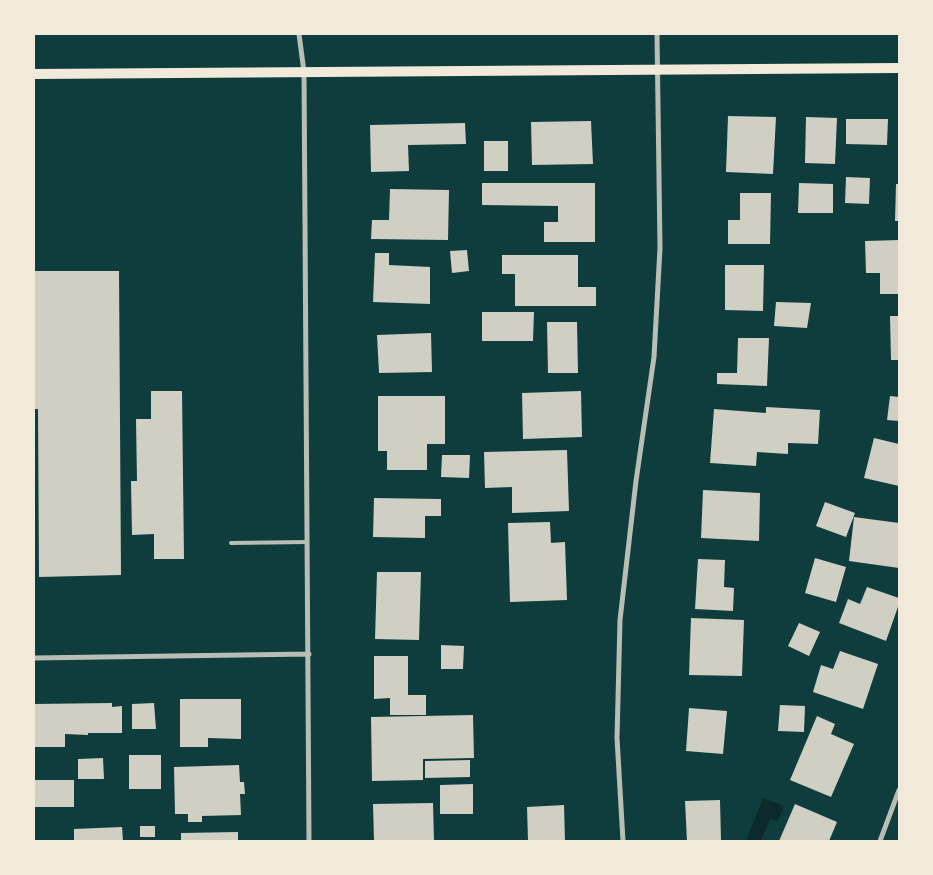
<!DOCTYPE html>
<html>
<head>
<meta charset="utf-8">
<style>
  body { margin:0 }
  #map { position:relative; width:933px; height:875px; overflow:hidden; background:#0f3d3e; font-family:"Space Grotesk",sans-serif }
  canvas { display:block }
  .frame { position:absolute; inset:0; border:35px solid #f1e9da; pointer-events:none }
</style>
</head>
<body>
<div id="map">
<canvas width="933" height="875"></canvas>
<div class="frame"></div>
</div>
<script>
const ctx = document.querySelector('canvas').getContext('2d');
ctx.lineJoin = 'round';
function fill(path, color) {
  ctx.fillStyle = color;
  ctx.fill(path, 'evenodd');
}
function trace(path, color, width, dash) {
  ctx.strokeStyle = color;
  ctx.lineWidth = width;
  ctx.lineCap = dash ? 'butt' : 'round';
  ctx.setLineDash(dash || []);
  ctx.stroke(path);
}
fill(new Path2D(`
  M 763,798 L 784,806 L 778,821 L 770,819 L 761,841 L 746,841 Z`), '#0a2a2b');
fill(new Path2D(`
  M 728,116 L 776,117 L 773,174 L 726,172 Z
  M 806,117 L 837,118 L 835,164 L 805,163 Z
  M 846,119 L 888,119 L 887,145 L 846,144 Z
  M 591,121 L 593,164 L 532,165 L 531,122 Z
  M 465,123 L 466,144 L 408,145 L 409,171 L 371,172 L 370,125 Z
  M 484,141 L 508,141 L 508,171 L 484,171 Z
  M 846,177 L 870,178 L 869,204 L 845,203 Z
  M 482,183 L 595,183 L 595,242 L 544,242 L 544,222 L 558,222 L 558,206 L 482,205 Z
  M 799,183 L 833,184 L 833,213 L 798,213 Z
  M 896,184 L 899,184 L 899,221 L 895,221 Z
  M 390,189 L 449,190 L 448,240 L 371,239 L 372,220 L 389,220 Z
  M 740,193 L 771,193 L 770,244 L 728,244 L 728,220 L 740,220 Z
  M 899,240 L 899,294 L 880,294 L 880,273 L 866,273 L 865,241 Z
  M 467,250 L 469,271 L 452,273 L 450,251 Z
  M 375,253 L 389,253 L 389,265 L 430,267 L 430,304 L 373,302 Z
  M 502,255 L 578,255 L 578,287 L 596,287 L 596,306 L 515,306 L 515,274 L 502,274 Z
  M 725,265 L 764,265 L 763,311 L 725,310 Z
  M 34,271 L 119,271 L 121,575 L 39,577 L 38,409 L 34,409 Z
  M 776,302 L 811,303 L 807,328 L 774,326 Z
  M 482,312 L 534,312 L 533,341 L 482,341 Z
  M 890,316 L 899,316 L 899,360 L 891,360 Z
  M 547,322 L 577,322 L 578,373 L 548,373 Z
  M 431,333 L 432,372 L 379,373 L 377,335 Z
  M 738,338 L 769,338 L 767,386 L 717,384 L 717,373 L 737,373 Z
  M 151,391 L 182,391 L 184,559 L 154,559 L 154,534 L 132,535 L 131,481 L 137,481 L 136,419 L 151,419 Z
  M 581,391 L 582,437 L 523,439 L 522,393 Z
  M 378,396 L 445,396 L 445,444 L 427,444 L 427,470 L 387,470 L 387,451 L 378,451 Z
  M 890,396 L 899,397 L 899,421 L 887,420 Z
  M 766,407 L 820,410 L 818,444 L 788,443 L 788,454 L 757,452 L 756,466 L 710,463 L 714,409 L 766,413 Z
  M 874,438 L 899,444 L 899,486 L 864,478 Z
  M 567,450 L 569,511 L 512,513 L 512,487 L 485,488 L 484,452 Z
  M 442,455 L 470,455 L 469,478 L 441,477 Z
  M 703,490 L 760,493 L 759,541 L 701,538 Z
  M 374,498 L 441,499 L 441,516 L 425,516 L 425,538 L 373,537 Z
  M 825,502 L 855,513 L 846,537 L 816,526 Z
  M 854,517 L 899,523 L 899,568 L 849,561 Z
  M 550,522 L 551,543 L 565,542 L 567,600 L 510,602 L 508,523 Z
  M 815,558 L 846,567 L 836,602 L 805,593 Z
  M 698,559 L 725,560 L 724,587 L 734,588 L 733,611 L 695,609 Z
  M 377,572 L 421,572 L 419,640 L 375,639 Z
  M 867,587 L 899,598 L 899,604 L 886,641 L 839,623 L 848,599 L 860,604 Z
  M 691,618 L 744,620 L 742,676 L 689,675 Z
  M 799,623 L 820,632 L 809,656 L 788,646 Z
  M 441,645 L 464,646 L 463,669 L 441,669 Z
  M 840,651 L 878,664 L 863,709 L 813,692 L 821,665 L 833,669 Z
  M 374,656 L 408,656 L 408,695 L 426,695 L 426,715 L 390,715 L 390,698 L 374,699 Z
  M 180,699 L 241,699 L 241,739 L 208,738 L 208,747 L 180,747 Z
  M 112,703 L 112,707 L 122,706 L 122,733 L 88,733 L 88,735 L 65,734 L 65,747 L 35,747 L 35,743 L 34,743 L 34,704 Z
  M 154,703 L 156,729 L 132,729 L 132,704 Z
  M 780,705 L 805,706 L 804,732 L 778,731 Z
  M 689,708 L 727,711 L 723,754 L 686,751 Z
  M 473,715 L 474,758 L 423,759 L 423,780 L 372,781 L 371,717 Z
  M 817,716 L 835,724 L 831,734 L 854,744 L 831,797 L 790,780 Z
  M 129,755 L 161,755 L 161,789 L 129,789 Z
  M 103,758 L 104,779 L 78,779 L 78,759 Z
  M 470,760 L 470,777 L 425,778 L 425,761 Z
  M 239,765 L 240,782 L 244,782 L 245,794 L 240,794 L 241,815 L 202,816 L 202,822 L 188,822 L 188,814 L 175,814 L 174,767 Z
  M 34,780 L 74,780 L 74,807 L 34,807 Z
  M 473,784 L 473,814 L 440,814 L 440,785 Z
  M 720,800 L 721,841 L 687,841 L 685,801 Z
  M 433,803 L 434,841 L 374,841 L 373,804 Z
  M 795,804 L 837,822 L 829,841 L 779,841 Z
  M 564,805 L 565,841 L 528,841 L 527,807 Z
  M 140,826 L 155,826 L 155,837 L 140,837 Z
  M 122,827 L 123,841 L 74,841 L 74,829 Z
  M 238,832 L 238,841 L 181,841 L 181,833 Z`), '#cfcfc3');
trace(new Path2D(`
  M 231,543 L 307,542`), '#b8beb3', 4);
trace(new Path2D(`
  M 299,34 L 304,72 L 309,841
  M 34,658 L 309,654
  M 623,841 L 617,738 L 620,620 L 636,481 L 654,357 L 660,248 L 657,34
  M 880,841 L 899,790`), '#b8beb3', 5);
trace(new Path2D(`
  M 34,74 L 899,68`), '#f1e9da', 10);
</script>
</body>
</html>
